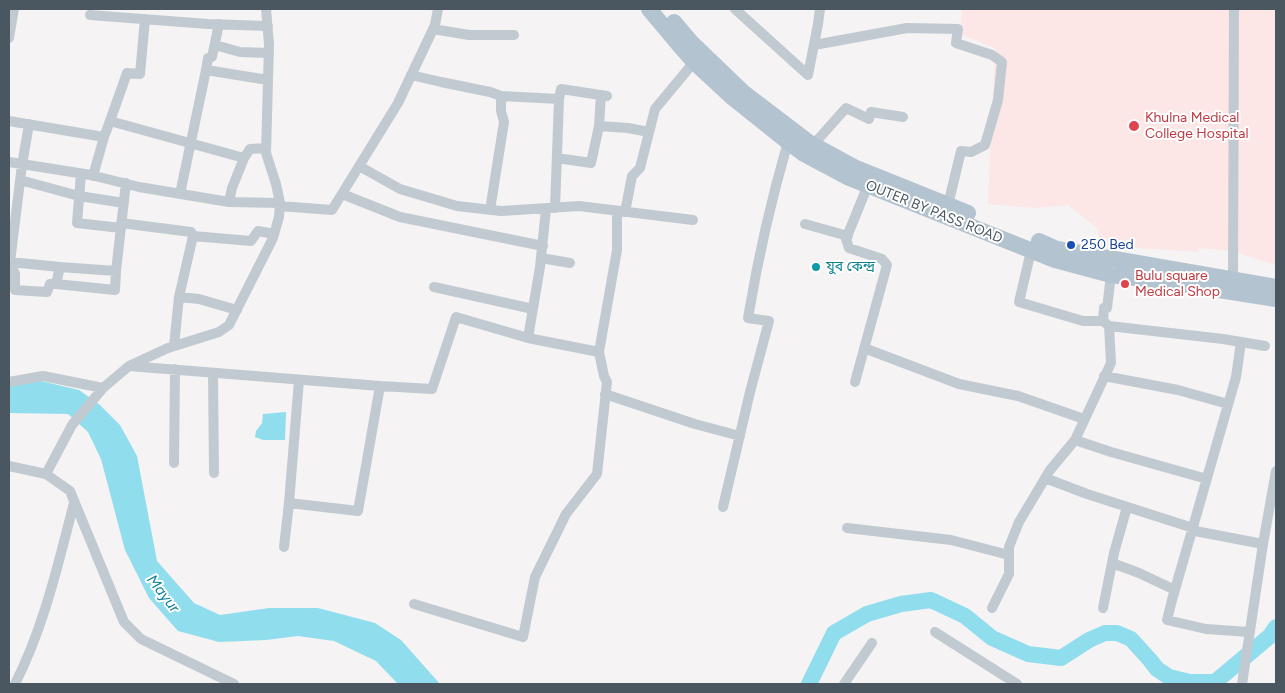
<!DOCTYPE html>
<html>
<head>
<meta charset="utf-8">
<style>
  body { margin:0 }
  #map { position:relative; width:1285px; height:693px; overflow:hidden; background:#f5f3f3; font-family:Figtree,sans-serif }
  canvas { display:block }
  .frame { position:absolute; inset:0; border:10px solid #4a5760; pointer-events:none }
</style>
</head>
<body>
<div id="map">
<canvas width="1285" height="693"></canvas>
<div class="frame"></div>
</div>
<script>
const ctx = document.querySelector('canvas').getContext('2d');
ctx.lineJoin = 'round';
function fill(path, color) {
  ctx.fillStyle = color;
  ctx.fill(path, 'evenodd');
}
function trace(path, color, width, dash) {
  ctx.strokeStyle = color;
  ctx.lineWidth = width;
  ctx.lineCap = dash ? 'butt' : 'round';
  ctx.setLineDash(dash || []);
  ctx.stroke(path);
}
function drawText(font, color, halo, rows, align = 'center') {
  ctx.font = font + ' Figtree,"Noto Sans Bengali",sans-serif';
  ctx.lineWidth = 4;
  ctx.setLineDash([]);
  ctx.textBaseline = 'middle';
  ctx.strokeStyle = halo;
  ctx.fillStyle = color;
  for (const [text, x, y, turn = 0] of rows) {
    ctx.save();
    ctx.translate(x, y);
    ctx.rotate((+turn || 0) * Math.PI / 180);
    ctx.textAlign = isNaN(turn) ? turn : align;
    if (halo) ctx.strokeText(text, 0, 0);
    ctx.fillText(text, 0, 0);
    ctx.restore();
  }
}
fill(new Path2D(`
  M 962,9 L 1276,9 L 1276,265 L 1231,251 L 1199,248 L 1198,252 L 1125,247 L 1099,247 L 1098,229 L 1068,205 L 1036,208 L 988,204 L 995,48 L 960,34 Z`), '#fce7e6');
fill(new Path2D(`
  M 41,381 L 79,390 L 100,405 L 120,425 L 137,456 L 157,561 L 194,603 L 220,615 L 269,608 L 318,608 L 375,623 L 401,640 L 440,684 L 398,684 L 376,661 L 334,641 L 298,636 L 266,640 L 219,642 L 178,631 L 149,598 L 125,550 L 101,459 L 88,432 L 68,414 L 9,413 L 9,386 Z
  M 286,412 L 285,440 L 263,440 L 255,437 L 256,431 L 262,423 L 263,414 Z`), '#90dded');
trace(new Path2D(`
  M 809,684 L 834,633 L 867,614 L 901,604 L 931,600 L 965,616 L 992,638 L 1028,654 L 1061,658 L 1089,640 L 1105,633 L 1117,633 L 1131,639 L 1150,660 L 1157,669 L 1169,677 L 1190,682 L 1215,682 L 1270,636 L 1276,627`), '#90dded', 16);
trace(new Path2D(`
  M 735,9 L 808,75 L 818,24 L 820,9
  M 90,15 L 208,24 L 268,26
  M 433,29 L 469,35 L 514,35
  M 9,38 L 14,9
  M 215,45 L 240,52 L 269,53
  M 814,45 L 907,28 L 958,29 L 956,43 L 992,55 L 1002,62 L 998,100 L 985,145 L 971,152 L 961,151 L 948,205
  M 206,70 L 208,58 L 212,57 L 219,24
  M 411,75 L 441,82 L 490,92 L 501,96 L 559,99 L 555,208
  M 601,95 L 599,126 L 628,128 L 649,132
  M 559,99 L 561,89 L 607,96
  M 9,121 L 104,137 L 93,176
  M 110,121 L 127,73 L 140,74 L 145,19
  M 29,124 L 22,165 L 10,262 L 15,274 L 15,290 L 47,292 L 50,284 L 56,284 L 60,267 L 116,271 L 126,183
  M 104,137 L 110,121 L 244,158 L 250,149 L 266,148
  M 813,145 L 846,108 L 869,119 L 871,112 L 903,117
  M 557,158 L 591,163 L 599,126
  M 9,162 L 91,175 L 139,187 L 229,202 L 280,203
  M 359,166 L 400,189 L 457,206 L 501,211 L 579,206 L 693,220
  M 81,174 L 77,223 L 121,228
  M 20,180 L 79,196 L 124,203
  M 180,194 L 206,70 L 268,80
  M 342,194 L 400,217 L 543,246
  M 229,202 L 232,188 L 244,158
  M 280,206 L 332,210 L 398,103 L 435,25 L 438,9
  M 490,210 L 504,122 L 501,111 L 501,96
  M 625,212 L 632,176 L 640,168 L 655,109 L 694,62
  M 121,223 L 191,232 L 193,236
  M 805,224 L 848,236
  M 1031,251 L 1019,302 L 1083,321 L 1103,321
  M 541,258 L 570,263
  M 10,262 L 60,267
  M 1233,280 L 1234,9
  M 56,284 L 115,290 L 116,271
  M 434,287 L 533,309
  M 179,297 L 193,236 L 251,241 L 258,231 L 274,234
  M 1109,326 L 1223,339 L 1265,346
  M 528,338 L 540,267 L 546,209
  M 1241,342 L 1236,377 L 1172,600 L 1167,620 L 1206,629 L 1249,632
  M 174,346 L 179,297 L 199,299 L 237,310
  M 864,348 L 959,384 L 1018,396 L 1084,419
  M 129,366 L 380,386 L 358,511 L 289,503 L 299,380
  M 213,373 L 214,473
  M 1104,376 L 1178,390 L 1228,404
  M 9,382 L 43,376 L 103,388 L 72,425 L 46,474
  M 855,382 L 887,265 L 882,259 L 849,248 L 846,239 L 868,185
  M 380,386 L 432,389 L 456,317 L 528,338 L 599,352 L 617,250 L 617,211
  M 103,388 L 129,366 L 168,348 L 219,332 L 229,325 L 273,238 L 279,217 L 280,203 L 276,184 L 266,153 L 269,44 L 266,9
  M 605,394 L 695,424 L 740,436
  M 1075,440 L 1111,452 L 1207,479
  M 174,463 L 175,369
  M 9,466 L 46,474 L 70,491 L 124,622 L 141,639 L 234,684
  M 1045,478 L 1087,494 L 1193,528 L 1195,531 L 1263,544
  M 723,507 L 750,392 L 769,321 L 748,318 C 758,258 771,200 788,142
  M 847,528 L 951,540 L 1009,555
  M 284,547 L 289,503
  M 1112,563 L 1139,573 L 1175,590
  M 414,604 L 523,637 L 535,577 L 566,514 L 597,474 L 607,382 L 604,376 L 599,352
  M 992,608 L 1009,574 L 1009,547 L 1019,522 L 1050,470 L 1075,440 L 1111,363 L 1109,326 L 1103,321 L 1104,308 L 1107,308 L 1111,275
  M 1103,608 L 1114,553 L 1127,507
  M 935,632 L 1017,684
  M 15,684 C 44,627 58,564 74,503
  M 844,684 L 872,643
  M 1242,684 L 1263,544 L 1276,471`), '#c1cad1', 10);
trace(new Path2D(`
  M 649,9 L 680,46 L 694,62 L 733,98 L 788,142 L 804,154 L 847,177 L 1055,260 L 1111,275 L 1181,284 L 1276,299
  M 674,22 L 691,42 L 743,92 L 810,143 L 856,168 L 968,213
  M 1039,241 L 1057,249 L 1276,287`), '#b3c3d0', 16);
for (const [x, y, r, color] of [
  [1134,126,6,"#e0444e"],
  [1071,245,5,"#1a4fb4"],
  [816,267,5,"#0f9aa8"],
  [1125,284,5,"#e0444e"]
]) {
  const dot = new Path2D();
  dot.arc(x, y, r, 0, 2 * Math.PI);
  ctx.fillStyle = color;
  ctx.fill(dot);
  trace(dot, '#fff', 2);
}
drawText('14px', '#be3a42', '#fff', [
  ["Khulna Medical",1145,118],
  ["College Hospital",1145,134],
  ["Bulu square",1135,276],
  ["Medical Shop",1135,292]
], 'left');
drawText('14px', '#4a5760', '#fff', [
  ["OUTER BY PASS ROAD",934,212,22]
]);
drawText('14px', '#164399', '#fff', [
  ["250 Bed",1081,245]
], 'left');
drawText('14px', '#0d838f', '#fff', [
  ["যুব কেন্দ্র",826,267]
], 'left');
drawText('italic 15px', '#0e8099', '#fff', [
  ["Mayur",163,594,52]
]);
</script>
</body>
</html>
